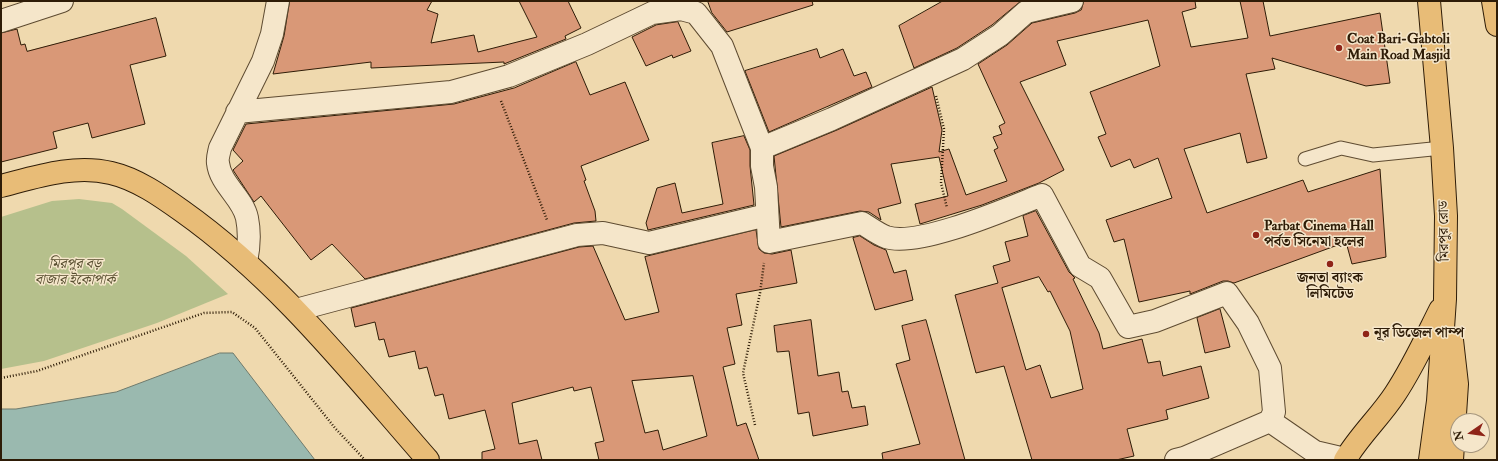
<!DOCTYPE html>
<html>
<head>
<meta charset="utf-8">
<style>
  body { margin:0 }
  #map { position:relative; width:1498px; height:461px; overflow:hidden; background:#efd9ae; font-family:"IM FELL Double Pica",serif }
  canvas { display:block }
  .frame { position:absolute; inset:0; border:2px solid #2e1c07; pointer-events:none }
  .north { position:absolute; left:1450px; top:413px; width:40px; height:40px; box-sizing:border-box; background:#f5e6ca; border:1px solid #a5957c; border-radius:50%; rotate:257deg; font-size:11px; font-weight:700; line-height:16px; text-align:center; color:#2e1c07 }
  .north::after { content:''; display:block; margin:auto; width:14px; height:18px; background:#8f2418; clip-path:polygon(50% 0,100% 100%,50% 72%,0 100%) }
</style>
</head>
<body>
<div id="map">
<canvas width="1498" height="461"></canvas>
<div class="frame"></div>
<div class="north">N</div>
</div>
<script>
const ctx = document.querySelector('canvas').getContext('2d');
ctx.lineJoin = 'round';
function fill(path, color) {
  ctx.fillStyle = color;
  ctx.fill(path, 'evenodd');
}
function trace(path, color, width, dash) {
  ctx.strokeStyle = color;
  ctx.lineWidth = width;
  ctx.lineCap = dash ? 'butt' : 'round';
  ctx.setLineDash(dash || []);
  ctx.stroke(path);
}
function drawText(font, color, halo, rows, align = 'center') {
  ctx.font = font + ' "IM FELL Double Pica","Noto Serif Bengali",serif';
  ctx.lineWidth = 3;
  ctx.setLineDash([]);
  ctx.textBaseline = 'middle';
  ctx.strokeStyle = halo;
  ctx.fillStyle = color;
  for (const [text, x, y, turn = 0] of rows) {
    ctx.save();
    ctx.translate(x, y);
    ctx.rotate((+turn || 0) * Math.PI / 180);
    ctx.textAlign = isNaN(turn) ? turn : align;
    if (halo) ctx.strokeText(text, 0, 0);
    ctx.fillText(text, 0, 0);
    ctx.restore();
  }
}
fill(new Path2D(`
  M 79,199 L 112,203 L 122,209 L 186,256 L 228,294 L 157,323 L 44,361 L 1,369 L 1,217 L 52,201 Z`), '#b6c08c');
const water = new Path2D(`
  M 220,353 L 233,353 L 315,460 L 1,460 L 1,409 L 16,409 L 116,392 Z`);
fill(water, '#9ab9af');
trace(water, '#6f7a6c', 1);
const building = new Path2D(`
  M 290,1 L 432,1 L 427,10 L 438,14 L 431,43 L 474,35 L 478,52 L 537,37 L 519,1 L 568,1 L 581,28 L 565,36 L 566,39 L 504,64 L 504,62 L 371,68 L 371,62 L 273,74 L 284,36 Z
  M 708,1 L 812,1 L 813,5 L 727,32 L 712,13 Z
  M 943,1 L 1021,1 L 992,25 L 957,48 L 914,68 L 899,26 Z
  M 1084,1 L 1195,1 L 1196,8 L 1182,12 L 1191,47 L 1248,38 L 1240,1 L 1263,1 L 1270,36 L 1380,13 L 1390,83 L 1366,86 L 1272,58 L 1275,69 L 1246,74 L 1267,158 L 1247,163 L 1240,133 L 1184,149 L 1207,213 L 1303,180 L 1308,192 L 1380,169 L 1386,257 L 1352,264 L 1346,242 L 1234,283 L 1228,281 L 1223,281 L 1190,294 L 1190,291 L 1139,302 L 1124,239 L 1114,242 L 1106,220 L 1172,198 L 1158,158 L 1134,168 L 1130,159 L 1111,167 L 1098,137 L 1106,134 L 1090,92 L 1160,66 L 1148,20 L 1057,41 L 1066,65 L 1020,82 L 1064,170 L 1039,183 L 982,205 L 920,224 L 915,204 L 948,196 L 939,157 L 891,164 L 901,203 L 878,209 L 881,220 L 869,212 L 860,211 L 781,227 L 774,156 L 837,130 L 932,87 L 942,130 L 939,152 L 949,149 L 966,195 L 1007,181 L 994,150 L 998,148 L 993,137 L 1002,134 L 999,126 L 1005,123 L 978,64 L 1007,45 L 1032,23 L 1075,13 L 1081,10 Z
  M 156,18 L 166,56 L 130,65 L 145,124 L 92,138 L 88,123 L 53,132 L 57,148 L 1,162 L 1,33 L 17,29 L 21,45 L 25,44 L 27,51 Z
  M 678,22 L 691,51 L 673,58 L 672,55 L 646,66 L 632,37 L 656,25 Z
  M 817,49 L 820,58 L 843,49 L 854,76 L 866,72 L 872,87 L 769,132 L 745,71 Z
  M 576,62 L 590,95 L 625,82 L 649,140 L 581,166 L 586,180 L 584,181 L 595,211 L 596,221 L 574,223 L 365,279 L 332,244 L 311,260 L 261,196 L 254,202 L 233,170 L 243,161 L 233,150 L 246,124 L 454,104 L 514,88 Z
  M 744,136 L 750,150 L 750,166 L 754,205 L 648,230 L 646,223 L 657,188 L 675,183 L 682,213 L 723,204 L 712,143 Z
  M 1036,211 L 1069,272 L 1075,278 L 1073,279 L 1099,333 L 1103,349 L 1142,339 L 1148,363 L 1160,361 L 1163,376 L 1201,366 L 1209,398 L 1166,410 L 1168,419 L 1127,429 L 1134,456 L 1116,460 L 1032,460 L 1004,366 L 976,373 L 955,295 L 998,283 L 993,266 L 1010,261 L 1005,242 L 1028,236 L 1023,216 ZM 1039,277 L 1048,292 L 1050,291 L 1070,331 L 1083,389 L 1051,398 L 1040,365 L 1026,370 L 1002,288 Z
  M 756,230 L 759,249 L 764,253 L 772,254 L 791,250 L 797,283 L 736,294 L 742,325 L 727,328 L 735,364 L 723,367 L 737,426 L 746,423 L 759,460 L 599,460 L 595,443 L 604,441 L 591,387 L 574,391 L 573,387 L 512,403 L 519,444 L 537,440 L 542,460 L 482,460 L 482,452 L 495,449 L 485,410 L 449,419 L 443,394 L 435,396 L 427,367 L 419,369 L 415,351 L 389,357 L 384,339 L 379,340 L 375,322 L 355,327 L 351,308 L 579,247 L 593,246 L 625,320 L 659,312 L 645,257 ZM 693,376 L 707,436 L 663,450 L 658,430 L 645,433 L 632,381 Z
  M 860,236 L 874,245 L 886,250 L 894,273 L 906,270 L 913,300 L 875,310 L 853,238 Z
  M 1220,309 L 1230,347 L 1205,353 L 1197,318 Z
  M 811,320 L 818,376 L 839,372 L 842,392 L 848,391 L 852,408 L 865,406 L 868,425 L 813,436 L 809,412 L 798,414 L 789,351 L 777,352 L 774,326 Z
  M 926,320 L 965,460 L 883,460 L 882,453 L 920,444 L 896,364 L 910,360 L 902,326 Z`);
fill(building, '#d99877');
trace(building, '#2e1c07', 1);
const lane = new Path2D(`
  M 1305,159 L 1341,148 L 1373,155 L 1442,148`);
const street = new Path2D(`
  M 1,21 L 62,1
  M 237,112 L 451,92 L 509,76 L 587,44 L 652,13 L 681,9 L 696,13 L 722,46 L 762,148 L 762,166 L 766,187 L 769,242 L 862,223 C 870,228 878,234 886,237 C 918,248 1009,208 1042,195 L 1080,266 L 1100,278 L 1128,327 L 1155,321 L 1227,293 L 1248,323 L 1270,368 L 1274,412 L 1270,421 L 1315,452 L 1345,459
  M 762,148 L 832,119 L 963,59 L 1000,35 L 1026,12 L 1072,1
  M 246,262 C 249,248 250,233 247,218 C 243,198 220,184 218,163 C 217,159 219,153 220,148 L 263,61 L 272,34 L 278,1
  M 296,310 L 577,235 L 603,233 L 649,243 L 767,215
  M 1176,460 L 1184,458 L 1270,421`);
const highway = new Path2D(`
  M 1429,1 L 1442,148 L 1446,216 L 1445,299 L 1438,401 L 1430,460
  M 1493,1 L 1497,25
  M 1,186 C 36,177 74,164 111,173 C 137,179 161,196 182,211 C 278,279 351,372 428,460
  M 1345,460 C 1359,436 1380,417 1395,394 C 1413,367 1426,338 1440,310
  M 1452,460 L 1457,384 L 1452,340`);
trace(lane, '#5e4b31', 15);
trace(street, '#5e4b31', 24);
trace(highway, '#2e1c07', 24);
trace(new Path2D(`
  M 936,96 L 944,129 L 941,183 L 947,208
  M 501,101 L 547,220
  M 1,378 L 37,371 L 204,313 L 232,312 L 255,328 L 335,428 L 365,460
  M 755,425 L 743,373 L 760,293 L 764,263`), '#2e1c07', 2.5, [1, 2]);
trace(lane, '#f5e6ca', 13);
trace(street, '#f5e6ca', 22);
trace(highway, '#e8bc77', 22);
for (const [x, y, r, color] of [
  [1339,48,4,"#8f2418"],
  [1256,235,4,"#8f2418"],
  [1330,264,4,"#8f2418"],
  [1366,334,4,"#8f2418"]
]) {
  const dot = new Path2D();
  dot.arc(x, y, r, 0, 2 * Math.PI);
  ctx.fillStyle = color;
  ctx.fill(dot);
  trace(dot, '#f5e6ca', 1.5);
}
drawText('bold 14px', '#2e1c07', '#f5e6ca', [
  ["Coat Bari-Gabtoli",1347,40],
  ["Main Road Masjid",1347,56],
  ["Parbat Cinema Hall",1264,227],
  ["পর্বত সিনেমা হলের",1264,243],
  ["জনতা ব্যাংক",1330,279,"center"],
  ["লিমিটেড",1330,295,"center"],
  ["নূর ডিজেল পাম্প",1374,334]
], 'left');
drawText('14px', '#2e1c07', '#f5e6ca', [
  ["মিরপুর রোড",1445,231,-91]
]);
drawText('italic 14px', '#574d2f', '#f5e6ca', [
  ["মিরপুর বড়",75,265],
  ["বাজার ইকোপার্ক",75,281]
]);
</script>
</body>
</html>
